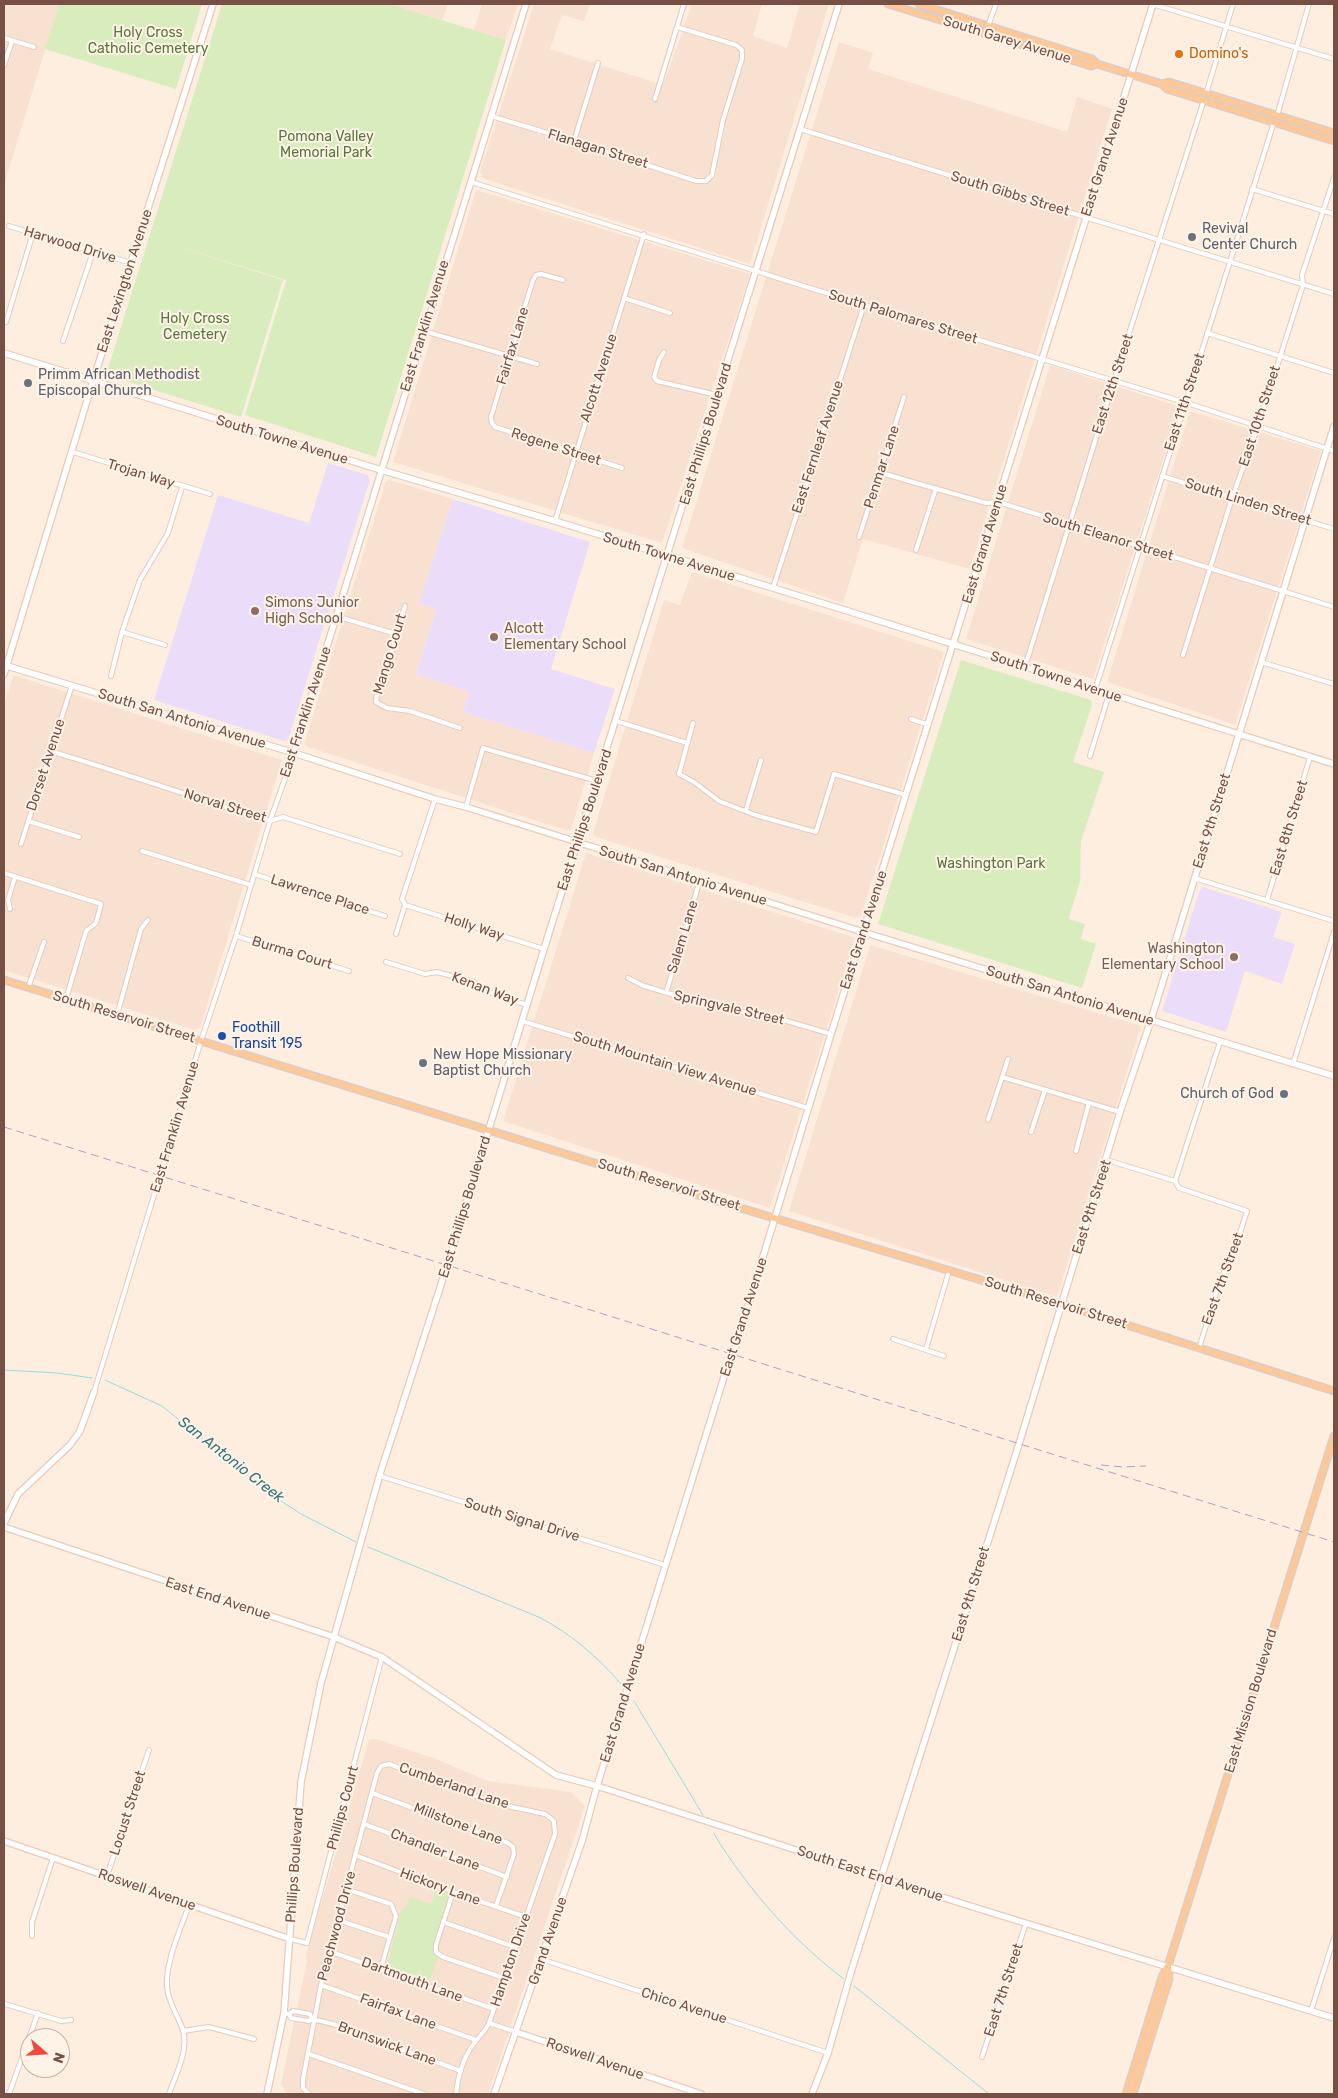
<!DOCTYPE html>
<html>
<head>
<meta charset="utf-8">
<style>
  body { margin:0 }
  #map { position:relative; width:1338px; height:2098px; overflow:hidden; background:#feeee0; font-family:Rubik,sans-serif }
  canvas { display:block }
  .frame { position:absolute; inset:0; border:5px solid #775045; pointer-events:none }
  .north { position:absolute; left:20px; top:2028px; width:50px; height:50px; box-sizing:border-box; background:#fff3e8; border:1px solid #c9b2a7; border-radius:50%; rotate:109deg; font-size:14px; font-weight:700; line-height:20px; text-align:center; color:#775045 }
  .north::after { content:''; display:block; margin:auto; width:18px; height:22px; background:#f2493b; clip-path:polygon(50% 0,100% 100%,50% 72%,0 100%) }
</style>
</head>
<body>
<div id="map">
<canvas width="1338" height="2098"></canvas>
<div class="frame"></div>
<div class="north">N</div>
</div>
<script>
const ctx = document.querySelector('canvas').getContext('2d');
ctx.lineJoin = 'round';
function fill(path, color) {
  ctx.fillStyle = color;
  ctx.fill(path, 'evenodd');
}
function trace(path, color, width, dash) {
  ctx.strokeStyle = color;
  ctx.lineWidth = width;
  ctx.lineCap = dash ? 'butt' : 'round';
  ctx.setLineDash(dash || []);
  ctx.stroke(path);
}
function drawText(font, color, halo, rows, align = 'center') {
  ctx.font = font + ' Rubik,sans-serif';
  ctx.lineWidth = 4;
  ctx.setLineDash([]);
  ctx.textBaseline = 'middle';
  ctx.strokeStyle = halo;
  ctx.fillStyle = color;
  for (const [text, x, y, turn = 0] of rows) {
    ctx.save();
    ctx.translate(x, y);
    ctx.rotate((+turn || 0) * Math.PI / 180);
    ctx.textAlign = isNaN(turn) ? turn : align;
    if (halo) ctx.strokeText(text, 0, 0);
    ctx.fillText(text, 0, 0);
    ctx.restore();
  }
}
fill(new Path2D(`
  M 4,4 L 59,4 L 4,185 Z
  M 390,4 L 448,4 L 442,20 Z
  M 482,4 L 518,4 L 506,40 L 474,30 Z
  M 534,4 L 590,4 L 584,21 L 562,15 L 550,49 L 663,85 L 692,4 L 762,4 L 753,36 L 787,48 L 800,4 L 829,4 L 750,264 L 484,179 L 480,172 Z
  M 839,42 L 873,53 L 868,69 L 1067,132 L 1077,97 L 1112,109 L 970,569 L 863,539 L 843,603 L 682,548 Z
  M 476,190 L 750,274 L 662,543 L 393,462 Z
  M 1050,365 L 1180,407 L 1093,679 L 966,639 Z
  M 1190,411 L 1321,451 L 1235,725 L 1107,682 Z
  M 390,480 L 453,499 L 419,603 L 436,610 L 416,674 L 469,692 L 463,712 L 594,753 L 571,830 L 565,830 L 308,747 L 304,744 L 386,481 Z
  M 692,572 L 944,652 L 861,916 L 856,918 L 596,837 L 593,833 L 664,600 L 680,605 Z
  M 13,675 L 282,760 L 200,1028 L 195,1030 L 4,970 L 4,706 Z
  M 586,853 L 855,938 L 770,1208 L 503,1121 Z
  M 870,945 L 1141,1026 L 1057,1297 L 789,1211 Z
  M 376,1739 L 436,1759 L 488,1781 L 571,1792 L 585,1806 L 488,2094 L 287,2094 L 281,2084 L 307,1961 L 306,1955 L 369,1740 Z`), '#f8e1d1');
fill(new Path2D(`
  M 328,463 L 368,475 L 370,480 L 288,740 L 284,741 L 154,700 L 218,495 L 309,523 Z
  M 453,499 L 590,542 L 551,669 L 615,689 L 594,753 L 463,712 L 469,692 L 416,674 L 436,610 L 419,603 Z
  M 1203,887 L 1282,912 L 1273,937 L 1295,944 L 1282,984 L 1245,971 L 1226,1032 L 1162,1011 L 1199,892 Z`), '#ebddfa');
fill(new Path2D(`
  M 59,4 L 202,4 L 176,89 L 45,49 Z
  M 222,4 L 390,4 L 506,40 L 376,457 L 245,415 L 286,280 L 160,241 L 283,280 L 241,417 L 106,375 Z
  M 961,660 L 1091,700 L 1092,705 L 1073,762 L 1104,772 L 1081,841 L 1080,882 L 1069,917 L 1069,919 L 1085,924 L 1081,939 L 1096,944 L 1082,988 L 878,924 Z
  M 436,1890 L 450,1894 L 433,1948 L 434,1954 L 438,1957 L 430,1980 L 387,1966 L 401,1910 L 405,1908 L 410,1897 L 431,1904 Z`), '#d8ecbe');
trace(new Path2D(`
  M 4,1370 L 57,1373 L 92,1378
  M 105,1380 L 162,1406 L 272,1495 L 301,1514 L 356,1542
  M 368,1547 L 541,1618 C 572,1635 598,1657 621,1684
  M 634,1701 L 703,1815
  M 714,1834 C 748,1889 792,1940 844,1979
  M 854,1986 L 989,2094`), '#99dbdb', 1);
const street = new Path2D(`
  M 1152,4 L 1334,59
  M 988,26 L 996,4
  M 4,38 L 34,47
  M 4,65 L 12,41
  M 1206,94 L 1233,4
  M 655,99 L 684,4
  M 491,116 L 574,141 L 696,181 L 706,181 L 712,175 L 723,120 L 742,59 L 742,50 L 736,45 L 677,27
  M 1277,116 L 1309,4
  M 800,129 L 1334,294
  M 574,141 L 598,63
  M 471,182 L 874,308 L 1187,403 L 1334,451
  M 1252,189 L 1334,214
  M 9,226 L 131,263
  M 563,280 L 541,274 L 536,275 L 533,280 L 491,417 L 492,423 L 495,427 L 622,468
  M 624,298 L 670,313
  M 6,322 L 33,233
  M 424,331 L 537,364
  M 1207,333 L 1334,373
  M 63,341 L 93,252
  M 664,352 L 659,360 L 654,377 L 657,381 L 717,395
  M 73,452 L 210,494
  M 881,473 L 986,503 L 998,502 L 1334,607
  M 1162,476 L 1334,529
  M 555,521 L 644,234
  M 859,537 L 904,397
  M 916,550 L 936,488
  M 773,588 L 864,305
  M 405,606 L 384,679 L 377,694 L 376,702 L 387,708 L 410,711 L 460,728
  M 336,616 L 396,634
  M 122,632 L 165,645
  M 1183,655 L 1232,498 L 1258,426 L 1303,285 L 1302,275 L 1334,178
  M 1261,662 L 1334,684
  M 1025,667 L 1114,380 L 1204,100
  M 111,676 L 122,632 L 140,580 L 168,533 L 182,487
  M 1095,690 L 1274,122
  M 911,719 L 929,725
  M 616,721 L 687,743
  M 693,723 L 679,774 L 694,782 L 719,801 L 755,815 L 816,832 L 834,774 L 906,795
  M 50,751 C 124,773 196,798 270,821 L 283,817 L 400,854
  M 1090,756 L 1109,694
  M 466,807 L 483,748 L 597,781
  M 746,810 L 761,760
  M 28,821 L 79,837
  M 21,844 L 72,685
  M 142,851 L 251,885
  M 4,873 L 101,904 L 96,923 L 86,931 L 66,999
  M 254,874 L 385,916
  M 1194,878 L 1334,921
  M 1267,900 L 1310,757
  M 405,905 L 544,949
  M 10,909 L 8,900 L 15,877
  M 396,934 L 405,905 L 402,899 L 435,799
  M 236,936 L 349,971
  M 386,962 L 425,974 L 437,972 L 474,982 L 483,990 L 527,1005
  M 628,978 L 644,986 L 715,1007 L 780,1019 L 831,1034
  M 28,988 L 44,942
  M 666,993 L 700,880
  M 117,1015 L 141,929 L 148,920
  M 522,1021 L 808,1108
  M 1293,1064 L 1334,932
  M 1002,1077 L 1120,1112
  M 988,1120 L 1008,1059
  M 1031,1132 L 1045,1090
  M 1076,1151 L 1089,1103
  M 1107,1160 L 1175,1181 L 1179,1188 L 1247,1211 L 1232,1258 L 1221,1278 L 1199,1348
  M 1175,1181 L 1220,1042
  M 893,1339 L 944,1356
  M 926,1349 L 949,1271
  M 94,1392 L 201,1041 L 236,936 L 270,821 L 294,753
  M 380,1476 L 665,1565
  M 372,1793 L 508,1843 L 513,1847 L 514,1854 L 496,1906
  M 364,1824 L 507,1877
  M 355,1855 L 453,1892 L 526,1917
  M 107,1876 L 149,1750
  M 346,1889 L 391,1904 L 396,1916 L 381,1968
  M 453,1892 L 436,1945 L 436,1952 L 443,1957 L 504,1978
  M 338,1920 L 389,1937
  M 443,1922 L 515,1947
  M 32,1936 L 32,1922 L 53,1858
  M 290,1939 L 307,1943 L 382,1657
  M 329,1951 L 494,2009
  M 541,1959 L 828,2053
  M 321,1985 L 476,2040
  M 5,2004 L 61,2021 L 71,2020
  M 1311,2011 L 1334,1938
  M 284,2013 L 289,2014 L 291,2018 L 309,2021 L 312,2019 L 333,2024 L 461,2071
  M 289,2014 L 293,2011 L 310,2014 L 312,2019
  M 489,2023 L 516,2032
  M 183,2031 L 209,2027 L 254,2039
  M 309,2054 L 424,2094
  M 982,2057 L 1026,1923
  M 9,2094 L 38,2013
  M 169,2094 C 175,2076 189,2051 183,2030 C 178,2015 168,2003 167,1987 C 165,1963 181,1928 189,1905
  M 309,2094 L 303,2088 L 303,2079 L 321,1985 L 377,1773 L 381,1766 L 389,1764 L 498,1804 L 545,1814 L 554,1821 L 555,1834 L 489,2023 C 485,2032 480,2035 475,2042 C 464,2056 458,2076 456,2094`);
const secondary = new Path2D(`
  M 4,353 L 381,470 L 555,521 L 851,612 L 1334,764
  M 4,665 L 294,753 L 435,799 L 466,807 L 863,932 L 1334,1076
  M 4,674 L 93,381 L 213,4
  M 294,753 L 526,4
  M 4,1523 L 18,1494 L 70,1445 L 80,1431 L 94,1392
  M 4,1527 L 334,1637 L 382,1657 L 556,1775 L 597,1786 L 970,1906 L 1334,2018
  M 4,1841 L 290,1939
  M 516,2032 L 701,2094
  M 267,2094 L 284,2013 L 301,1782 L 321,1683 L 334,1637 L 380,1474 L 447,1266 L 544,949 L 839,4
  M 494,2094 L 582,1841 L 597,1786 L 724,1377 L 733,1355 L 831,1034 L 1153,4
  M 812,2094 L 828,2053 L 851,1972 L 1019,1444 L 1120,1112 L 1151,1020 L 1334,426`);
const primary = new Path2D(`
  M 888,4 L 1091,66 L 1097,64
  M 919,4 L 1092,59 L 1097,64 L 1162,84 L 1167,89 L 1334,141
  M 1162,84 L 1169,82 L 1334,133
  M 4,980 L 714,1200 L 1061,1304 L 1334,1391
  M 1126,2094 L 1162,1977 L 1168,1966 L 1334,1436
  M 1133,2094 L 1169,1979 L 1168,1967`);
trace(street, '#e5cabe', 6);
trace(secondary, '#eacabb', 8);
trace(primary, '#d9cecb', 9);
trace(street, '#fff', 4);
trace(secondary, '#fff', 5.5);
trace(primary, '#ffc896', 6);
trace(new Path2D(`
  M 4,1127 L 1334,1542
  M 1101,1465 L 1123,1467 L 1146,1466`), '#ae9fc8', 1, [8, 5]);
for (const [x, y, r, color] of [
  [1179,54,5,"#e8710a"],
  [1192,237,5,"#6b7280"],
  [28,383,5,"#6b7280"],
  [255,611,5,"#8d6e63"],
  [494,637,5,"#8d6e63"],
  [1234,957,5,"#8d6e63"],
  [222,1036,5,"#1a4fb4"],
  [423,1063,5,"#6b7280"],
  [1284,1094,5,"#6b7280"]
]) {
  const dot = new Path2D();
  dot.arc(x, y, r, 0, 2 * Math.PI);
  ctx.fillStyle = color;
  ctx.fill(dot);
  trace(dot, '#fff3e8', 2);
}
drawText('14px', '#56783a', '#fff3e8', [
  ["Holy Cross",148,33],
  ["Catholic Cemetery",148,49],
  ["Pomona Valley",326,137],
  ["Memorial Park",326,153],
  ["Holy Cross",195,319],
  ["Cemetery",195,335],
  ["Washington Park",991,864]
]);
drawText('14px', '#775045', '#fff3e8', [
  ["South Garey Avenue",1007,40,17],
  ["Flanagan Street",598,149,17],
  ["East Grand Avenue",1105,157,-72],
  ["South Gibbs Street",1010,194,17],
  ["Harwood Drive",70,245,17],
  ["East Lexington Avenue",125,281,-72],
  ["South Palomares Street",903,317,17],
  ["East Franklin Avenue",425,326,-73],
  ["Fairfax Lane",513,346,-73],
  ["Alcott Avenue",599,378,-72],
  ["East 12th Street",1113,384,-72],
  ["East 11th Street",1185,402,-72],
  ["East 10th Street",1260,416,-72],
  ["East Phillips Boulevard",706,434,-73],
  ["South Towne Avenue",282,440,17],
  ["Regene Street",556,447,18],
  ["East Fernleaf Avenue",818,447,-72],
  ["Penmar Lane",882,467,-72],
  ["Trojan Way",141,474,17],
  ["South Linden Street",1248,502,17],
  ["South Eleanor Street",1108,537,17],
  ["East Grand Avenue",985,544,-73],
  ["South Towne Avenue",669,557,17],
  ["Mango Court",390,654,-73],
  ["South Towne Avenue",1056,677,18],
  ["East Franklin Avenue",306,712,-72],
  ["South San Antonio Avenue",182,719,17],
  ["Dorset Avenue",46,765,-72],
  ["Norval Street",225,806,17],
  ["East Phillips Boulevard",585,820,-72],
  ["East 9th Street",1212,821,-73],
  ["East 8th Street",1289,828,-73],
  ["South San Antonio Avenue",683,876,17],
  ["Lawrence Place",320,895,18],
  ["Holly Way",474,927,18],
  ["East Grand Avenue",864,930,-72],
  ["Salem Lane",683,937,-73],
  ["Burma Court",292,953,17],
  ["Kenan Way",485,989,21],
  ["South San Antonio Avenue",1070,996,17],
  ["Springvale Street",729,1008,13],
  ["South Reservoir Street",124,1017,17],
  ["South Mountain View Avenue",665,1064,17],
  ["East Franklin Avenue",175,1127,-73],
  ["South Reservoir Street",669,1185,17],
  ["East Phillips Boulevard",465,1207,-73],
  ["East 9th Street",1092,1207,-72],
  ["East 7th Street",1223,1279,-70],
  ["South Reservoir Street",1056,1303,17],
  ["East Grand Avenue",744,1317,-72],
  ["South Signal Drive",522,1520,17],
  ["East 9th Street",971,1594,-73],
  ["East End Avenue",218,1599,18],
  ["East Mission Boulevard",1251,1701,-73],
  ["East Grand Avenue",623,1703,-73],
  ["Cumberland Lane",454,1786,19],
  ["Phillips Court",343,1808,-75],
  ["Locust Street",128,1813,-72],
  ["Millstone Lane",458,1824,21],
  ["Chandler Lane",435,1850,21],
  ["Phillips Boulevard",295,1865,-86],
  ["South East End Avenue",870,1874,18],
  ["Hickory Lane",440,1887,20],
  ["Roswell Avenue",147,1890,19],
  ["Peachwood Drive",337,1926,-75],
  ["Grand Avenue",548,1941,-71],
  ["Hampton Drive",511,1960,-71],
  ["Dartmouth Lane",412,1980,20],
  ["East 7th Street",1004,1990,-72],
  ["Chico Avenue",684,2006,18],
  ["Fairfax Lane",398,2012,20],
  ["Brunswick Lane",387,2044,20],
  ["Roswell Avenue",595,2059,19]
]);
drawText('14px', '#c56008', '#fff3e8', [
  ["Domino's",1189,54]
], 'left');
drawText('14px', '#5b616d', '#fff3e8', [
  ["Revival",1202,229],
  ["Center Church",1202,245],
  ["Primm African Methodist",38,375],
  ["Episcopal Church",38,391],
  ["New Hope Missionary",433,1055],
  ["Baptist Church",433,1071],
  ["Church of God",1274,1094,"right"]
], 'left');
drawText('14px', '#785e54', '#fff3e8', [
  ["Simons Junior",265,603],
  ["High School",265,619],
  ["Alcott",504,629],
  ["Elementary School",504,645],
  ["Washington",1224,949,"right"],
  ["Elementary School",1224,965,"right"]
], 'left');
drawText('14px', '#164399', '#fff3e8', [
  ["Foothill",232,1028],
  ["Transit 195",232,1044]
], 'left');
drawText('italic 15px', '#357576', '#fff3e8', [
  ["San Antonio Creek",231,1460,38]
]);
</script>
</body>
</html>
